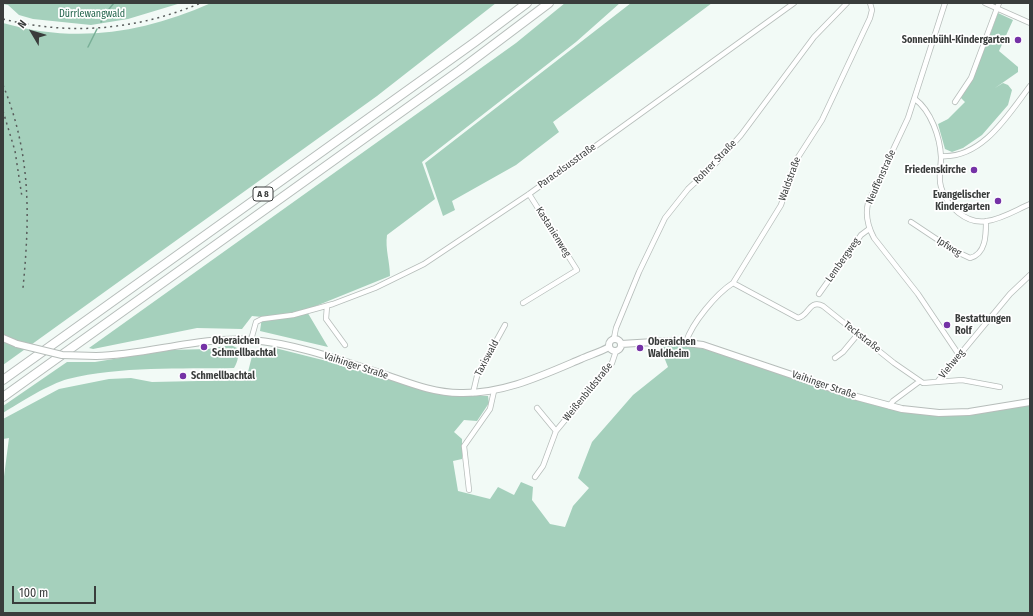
<!DOCTYPE html>
<html>
<head>
<meta charset="utf-8">
<style>
  body { margin:0 }
  #map { position:relative; width:1033px; height:616px; overflow:hidden; background:#f2faf6; font-family:"Fira Sans Condensed",sans-serif }
  canvas { display:block }
  .frame { position:absolute; inset:0; border:4px solid #3a3d3c; pointer-events:none }
  .north { position:absolute; left:12px; top:12px; width:40px; height:40px; -webkit-text-stroke:3px #fff; paint-order:stroke; rotate:308deg; font-size:11px; font-weight:700; line-height:16px; text-align:center; color:#3a3d3c }
  .north::after { content:''; display:block; margin:auto; width:14px; height:18px; background:#3a3d3c; clip-path:polygon(50% 0,100% 100%,50% 72%,0 100%) }
  .scale { position:absolute; left:12px; top:586px; width:84px; height:18px; box-sizing:border-box; border:2px solid #3a3d3c; border-top:0; padding-left:5px; font-size:12px; line-height:14px; white-space:nowrap; color:#3a3d3c; -webkit-text-stroke:3px #fff; paint-order:stroke }
</style>
</head>
<body>
<div id="map">
<canvas width="1033" height="616"></canvas>
<div class="frame"></div>
<div class="north">N</div>
<div class="scale">100 m</div>
</div>
<script>
const ctx = document.querySelector('canvas').getContext('2d');
ctx.lineJoin = 'round';
function fill(path, color) {
  ctx.fillStyle = color;
  ctx.fill(path, 'evenodd');
}
function trace(path, color, width, dash) {
  ctx.strokeStyle = color;
  ctx.lineWidth = width;
  ctx.lineCap = dash ? 'butt' : 'round';
  ctx.setLineDash(dash || []);
  ctx.stroke(path);
}
function drawText(font, color, halo, rows, align = 'center') {
  ctx.font = font + ' "Fira Sans Condensed",sans-serif';
  ctx.lineWidth = 3.5;
  ctx.setLineDash([]);
  ctx.textBaseline = 'middle';
  ctx.strokeStyle = halo;
  ctx.fillStyle = color;
  for (const [text, x, y, turn = 0] of rows) {
    ctx.save();
    ctx.translate(x, y);
    ctx.rotate((+turn || 0) * Math.PI / 180);
    ctx.textAlign = isNaN(turn) ? turn : align;
    if (halo) ctx.strokeText(text, 0, 0);
    ctx.fillText(text, 0, 0);
    ctx.restore();
  }
}
fill(new Path2D(`
  M 181,3 L 128,19 L 91,25 L 33,19 L 19,15 L 8,5 L 3,4 Z
  M 211,3 L 496,3 L 377,96 L 3,365 L 3,23 C 76,44 143,33 211,3 Z
  M 565,3 L 620,3 L 576,42 L 422,162 L 435,199 L 387,235 C 385,249 390,262 390,276 L 306,310 L 328,347 L 260,331 L 262,317 L 252,316 L 242,329 L 197,328 L 93,349 L 89,348 L 516,43 Z
  M 631,3 L 712,3 L 553,122 L 559,132 L 516,165 L 452,201 L 455,210 L 443,216 L 425,163 Z
  M 998,13 L 1013,20 L 999,51 L 1018,67 L 1018,72 L 995,88 L 1003,83 L 1008,85 L 1012,90 L 1008,105 L 982,135 L 963,148 L 952,152 L 945,149 L 938,124 L 948,119 L 965,102 L 960,97 C 978,71 987,42 998,13 Z
  M 231,345 L 237,348 C 239,356 238,361 234,368 C 181,369 120,366 68,379 C 49,384 21,402 3,413 L 3,406 L 67,362 L 95,362 L 169,350 L 208,349 Z
  M 678,345 L 698,347 L 892,408 L 926,415 L 1030,405 L 1030,613 L 3,613 L 3,484 L 9,438 L 3,439 L 3,419 L 59,389 L 109,379 L 131,378 L 152,382 L 246,380 L 252,356 L 275,348 L 390,377 L 427,390 L 461,396 L 488,396 L 489,403 L 477,421 L 464,420 L 454,432 L 462,439 L 462,459 L 453,461 L 458,491 L 490,499 L 498,487 L 514,495 L 521,482 L 533,487 L 532,500 L 550,524 L 565,527 L 573,506 L 589,488 L 578,478 L 592,442 L 633,395 L 668,367 L 660,347 Z`), '#a5d0bc');
trace(new Path2D(`
  M 109,9 L 114,3
  M 101,22 L 107,12
  M 88,47 L 97,29`), '#79af97', 1.5);
const minor = new Path2D(`
  M 945,3 L 908,118 L 868,203 C 865,216 868,227 874,238 L 918,294 L 959,355
  M 985,3 L 1030,23
  M 915,99 C 931,111 940,137 941,157 C 941,167 938,178 941,187 C 946,206 967,225 987,221 C 1002,219 1016,210 1030,204
  M 955,102 L 971,78 L 999,3
  M 941,156 C 982,159 1008,115 1030,86
  M 911,222 L 953,250 L 970,258 C 986,254 986,235 986,221
  M 733,283 L 798,318 C 809,316 809,299 823,306 L 894,363 L 923,383 L 962,380 L 1000,387
  M 819,294 L 861,235 L 869,229
  M 523,303 L 577,270 L 529,194
  M 327,306 L 326,319 L 345,345
  M 614,338 L 616,328 L 639,272 L 665,218 L 688,189 L 718,161 L 741,135 L 814,37 L 847,3
  M 251,340 L 256,322 L 262,319 L 293,315 L 333,304 L 375,288 L 424,264 L 529,194 L 794,3
  M 686,342 C 692,323 716,294 733,283 L 781,205 L 795,162 L 822,120 L 870,18 L 872,10 L 870,3
  M 835,358 L 843,352 L 858,334
  M 938,381 L 1010,294 L 1030,275
  M 473,393 L 477,376 L 505,325
  M 889,406 L 893,401 L 920,381
  M 537,408 L 556,431
  M 535,477 L 543,466 L 556,431 L 612,363 L 616,351
  M 469,490 L 464,446 L 490,409 L 494,391`);
const secondary = new Path2D(`
  M 3,338 L 17,344
  M609 345a6 6 0 1 1 12 0a6 6 0 1 1-12 0Z
  M 621,344 L 670,341 L 703,345 L 857,397 L 902,409 L 939,413 L 969,412 L 1030,402
  M 96,356 C 149,355 198,336 252,340 C 299,344 344,362 389,376 C 412,384 435,393 460,393 C 503,394 541,376 581,359 C 590,355 600,352 609,347`);
const motorway = new Path2D(`
  M 3,380 L 475,42 L 527,3
  M 3,397 L 460,70 L 549,3`);
trace(minor, '#b6bdba', 6);
trace(secondary, '#b6bdba', 8);
trace(motorway, '#b6bdba', 10);
trace(minor, '#fff', 4.5);
trace(secondary, '#fff', 6);
trace(motorway, '#fff', 8);
trace(new Path2D(`
  M 3,19 C 71,36 136,30 201,3
  M 3,85 C 31,154 30,215 23,288
  M 3,111 L 15,151 L 22,197`), '#585c5b', 1.5, [2, 4]);
const secondaryBridge = new Path2D(`
  M 17,344 L 62,355 L 96,356`);
trace(secondaryBridge, '#b6bdba', 8, []);
trace(secondaryBridge, '#fff', 6);
for (const [x, y, r, color] of [
  [1018,40,4,"#7532a6"],
  [974,170,4,"#7532a6"],
  [998,201,4,"#7532a6"],
  [947,325,4,"#7532a6"],
  [204,347,4,"#7532a6"],
  [640,348,4,"#7532a6"],
  [183,376,4,"#7532a6"]
]) {
  const dot = new Path2D();
  dot.arc(x, y, r, 0, 2 * Math.PI);
  ctx.fillStyle = color;
  ctx.fill(dot);
  trace(dot, '#fff', 1.5);
}
for (const [x, y, w] of [
  [263,194,20]
]) {
  const box = new Path2D();
  box.roundRect(x - w / 2, y - 7, w, 14, 3);
  ctx.fillStyle = '#fff';
  ctx.fill(box);
  trace(box, '#3a3d3c', 1);
}
drawText('bold 9px', '#3a3d3c', null, [
  ["A 8",263,194]
]);
drawText('10px', '#23644c', '#fff', [
  ["Dürrlewangwald",92,14]
]);
drawText('bold 10px', '#3a3d3c', '#fff', [
  ["Sonnenbühl-Kindergarten",1010,40,"right"],
  ["Friedenskirche",966,170,"right"],
  ["Evangelischer",990,195,"right"],
  ["Kindergarten",990,207,"right"],
  ["Bestattungen",955,319],
  ["Rolf",955,331],
  ["Oberaichen",212,341],
  ["Schmellbachtal",212,353],
  ["Oberaichen",648,342],
  ["Waldheim",648,354],
  ["Schmellbachtal",191,376]
], 'left');
drawText('10px', '#3a3d3c', '#fff', [
  ["Rohrer Straße",715,162,-46],
  ["Paracelsusstraße",567,166,-36],
  ["Neuffenstraße",881,177,-66],
  ["Waldstraße",790,179,-70],
  ["Kastanienweg",553,232,58],
  ["Ipfweg",949,247,32],
  ["Lembergweg",843,260,-55],
  ["Teckstraße",862,337,38],
  ["Taxiswald",487,358,-62],
  ["Viehweg",952,364,-51],
  ["Vaihinger Straße",356,366,18],
  ["Vaihinger Straße",824,385,19],
  ["Weißenbildstraße",588,392,-51]
]);
</script>
</body>
</html>
